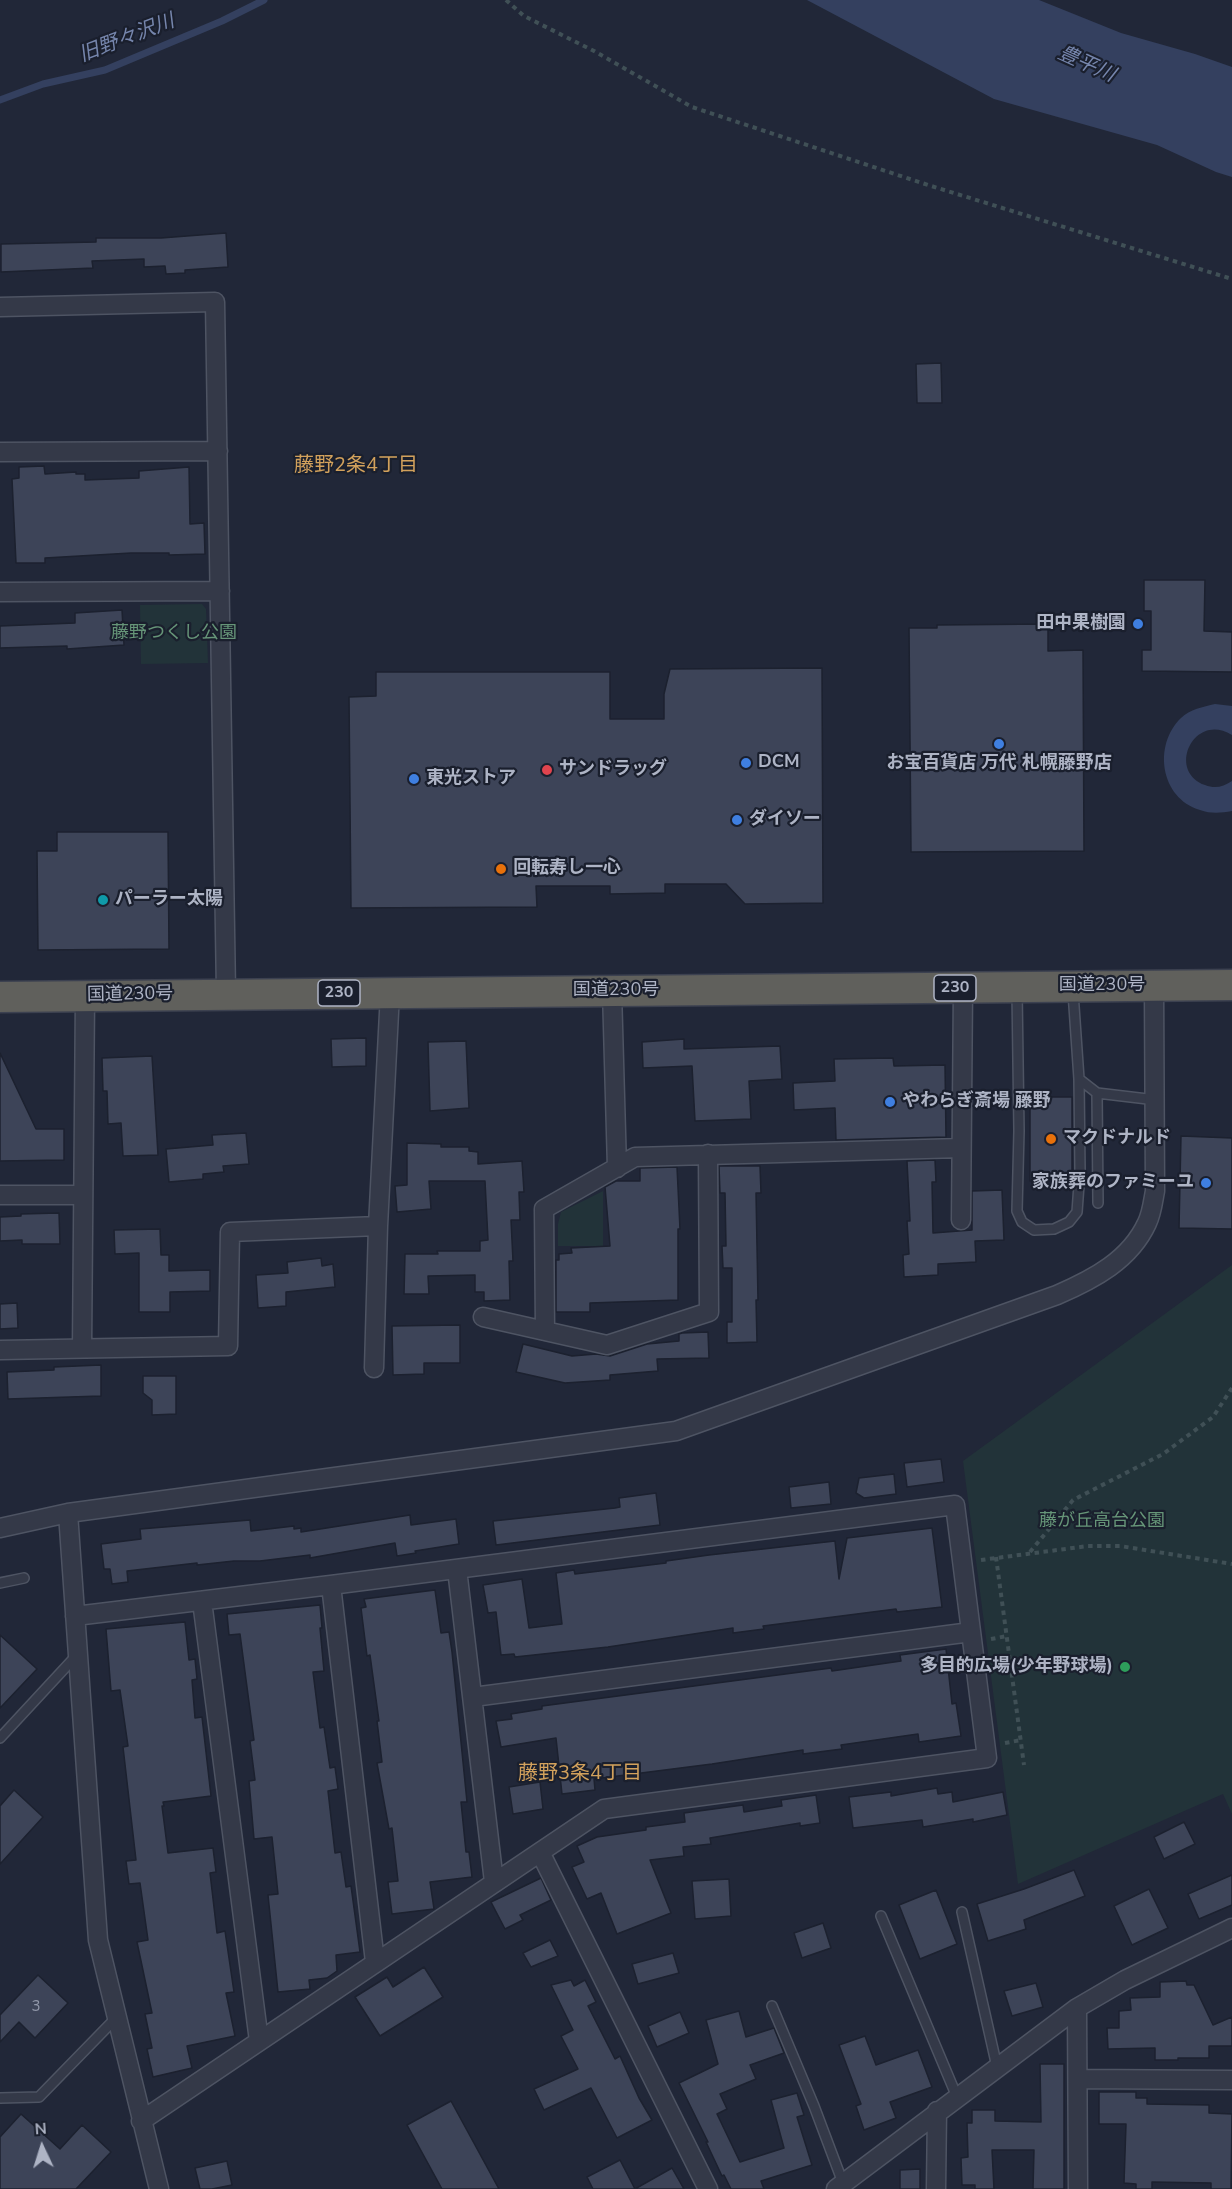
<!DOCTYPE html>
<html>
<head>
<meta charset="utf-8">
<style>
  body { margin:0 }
  #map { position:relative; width:1232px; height:2189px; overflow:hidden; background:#212738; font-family:"Nunito Sans",sans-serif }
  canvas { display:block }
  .north { position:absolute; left:12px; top:2117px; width:60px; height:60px; -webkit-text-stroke:4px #1a1f2d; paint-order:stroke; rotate:356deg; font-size:16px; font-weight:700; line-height:24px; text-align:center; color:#aeb4c5 }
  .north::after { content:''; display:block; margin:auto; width:21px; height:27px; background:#aeb4c5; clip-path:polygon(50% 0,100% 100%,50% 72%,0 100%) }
</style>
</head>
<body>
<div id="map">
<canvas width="1232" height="2189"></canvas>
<div class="north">N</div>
</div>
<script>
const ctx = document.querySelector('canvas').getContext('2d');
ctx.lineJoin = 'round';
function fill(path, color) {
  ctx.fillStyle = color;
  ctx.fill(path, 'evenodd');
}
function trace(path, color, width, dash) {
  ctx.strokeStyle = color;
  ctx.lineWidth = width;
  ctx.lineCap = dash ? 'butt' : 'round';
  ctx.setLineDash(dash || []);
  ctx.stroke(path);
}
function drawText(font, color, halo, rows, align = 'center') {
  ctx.font = font + ' "Nunito Sans","Noto Sans JP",sans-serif';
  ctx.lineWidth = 4.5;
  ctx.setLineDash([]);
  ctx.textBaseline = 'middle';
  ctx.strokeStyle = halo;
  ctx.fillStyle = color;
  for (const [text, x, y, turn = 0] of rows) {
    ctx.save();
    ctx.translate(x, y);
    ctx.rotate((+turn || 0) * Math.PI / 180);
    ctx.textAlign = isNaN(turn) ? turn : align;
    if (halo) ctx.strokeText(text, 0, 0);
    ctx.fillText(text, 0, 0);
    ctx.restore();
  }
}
fill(new Path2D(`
  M 202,604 L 206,609 L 208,663 L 141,664 L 140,605 Z
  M 603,1191 L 603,1246 L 558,1246 L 558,1224 L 561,1212 Z
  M 1232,1265 L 1232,1814 L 1223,1794 L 1018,1884 L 963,1461 Z`), '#223339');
fill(new Path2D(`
  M 807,0 L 1039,0 L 1121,33 L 1195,54 L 1232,67 L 1232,177 L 1216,172 L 1157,145 L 994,99 Z
  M 1215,704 L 1232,706 L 1232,735 C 1194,711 1166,771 1205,785 C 1215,789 1223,787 1232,781 L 1232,811 C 1221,813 1211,814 1200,810 C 1160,798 1153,745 1181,718 C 1190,709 1203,707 1215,704 Z`), '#34405f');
trace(new Path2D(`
  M 0,100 L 43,84 L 105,70 L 222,21 L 264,0`), '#34405f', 7);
const building = new Path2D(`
  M 226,233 L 228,267 L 185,270 L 185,273 L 166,274 L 165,266 L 144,267 L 144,259 L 92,261 L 93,268 L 1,272 L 1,244 L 96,242 L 96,238 L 161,238 Z
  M 941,363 L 942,403 L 917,403 L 916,364 Z
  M 44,466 L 45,474 L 76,472 L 76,474 L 85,474 L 85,480 L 139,478 L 139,471 L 189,467 L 190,524 L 204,523 L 205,554 L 169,555 L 169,553 L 131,553 L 45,558 L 45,563 L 16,563 L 12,479 L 19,478 L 19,467 Z
  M 1144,580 L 1205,580 L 1204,631 L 1232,632 L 1232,672 L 1142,671 L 1142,650 L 1151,650 L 1151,611 L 1144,611 Z
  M 122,610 L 124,645 L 67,649 L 67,646 L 0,648 L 0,626 L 75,623 L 75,613 Z
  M 1048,624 L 1048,651 L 1083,650 L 1084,851 L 911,852 L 909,628 L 937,628 L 937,625 Z
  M 822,668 L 823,903 L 745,904 L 726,884 L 665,884 L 665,893 L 610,894 L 610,886 L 536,886 L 537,907 L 351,908 L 349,697 L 376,696 L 376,672 L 610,672 L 610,719 L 664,719 L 664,694 L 670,669 Z
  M 57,832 L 168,832 L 169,949 L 38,950 L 37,851 L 57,851 Z
  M 366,1038 L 366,1066 L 332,1067 L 331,1039 Z
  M 684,1039 L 684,1049 L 780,1046 L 782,1079 L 749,1081 L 751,1119 L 695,1121 L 692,1066 L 643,1068 L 642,1042 Z
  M 466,1041 L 469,1108 L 430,1111 L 428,1042 Z
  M 0,1053 L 36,1129 L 64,1129 L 64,1160 L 0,1161 Z
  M 152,1056 L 158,1155 L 123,1156 L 121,1123 L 108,1124 L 107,1091 L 103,1091 L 102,1058 Z
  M 893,1058 L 894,1066 L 945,1065 L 946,1137 L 836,1140 L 835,1108 L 794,1110 L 793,1083 L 835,1081 L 834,1059 Z
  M 1030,1097 L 1072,1097 L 1072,1181 L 1030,1181 Z
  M 246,1133 L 249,1164 L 223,1166 L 224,1172 L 203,1174 L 203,1179 L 169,1182 L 166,1149 L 213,1145 L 212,1135 Z
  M 1181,1136 L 1232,1138 L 1232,1229 L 1179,1228 Z
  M 407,1143 L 441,1144 L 441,1147 L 469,1147 L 469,1151 L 478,1152 L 478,1164 L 522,1161 L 524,1192 L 519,1192 L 520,1220 L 511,1220 L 513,1261 L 509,1261 L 510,1300 L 484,1301 L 484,1292 L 475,1292 L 475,1275 L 428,1276 L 429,1294 L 404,1294 L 405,1254 L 438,1254 L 437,1251 L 480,1251 L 480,1241 L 488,1240 L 485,1181 L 429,1181 L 431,1209 L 397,1212 L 395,1186 L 407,1185 Z
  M 935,1160 L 936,1182 L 932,1182 L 933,1233 L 972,1230 L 972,1191 L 1002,1190 L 1004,1240 L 975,1241 L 976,1262 L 938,1264 L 938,1275 L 904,1277 L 903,1255 L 909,1254 L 907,1221 L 910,1221 L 907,1161 Z
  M 719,1166 L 760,1166 L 761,1193 L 756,1193 L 758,1300 L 756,1300 L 757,1342 L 727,1343 L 727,1322 L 732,1322 L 732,1268 L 723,1268 L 722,1246 L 726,1246 L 725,1193 L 720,1193 Z
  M 677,1167 L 680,1229 L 678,1229 L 678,1300 L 590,1303 L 590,1312 L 556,1312 L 556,1260 L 559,1260 L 559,1254 L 572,1253 L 571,1248 L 610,1246 L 605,1187 L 616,1181 L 640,1181 L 640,1168 Z
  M 59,1213 L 60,1244 L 22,1244 L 22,1240 L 0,1241 L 0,1217 L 21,1216 L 21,1214 Z
  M 160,1229 L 161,1255 L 169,1255 L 169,1271 L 210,1270 L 210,1291 L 170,1292 L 170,1312 L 139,1312 L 139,1253 L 115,1254 L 114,1230 Z
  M 321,1258 L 322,1266 L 333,1264 L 335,1287 L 286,1292 L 286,1306 L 258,1308 L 256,1275 L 288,1273 L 287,1262 Z
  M 17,1303 L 18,1328 L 0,1329 L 0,1304 Z
  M 460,1325 L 460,1363 L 424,1363 L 424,1374 L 393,1375 L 392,1326 Z
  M 708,1332 L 709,1358 L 657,1359 L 658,1371 L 610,1375 L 610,1380 L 565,1383 L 516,1372 L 523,1344 L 572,1356 L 596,1354 L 610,1356 L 647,1344 L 679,1341 L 679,1334 L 682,1333 Z
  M 101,1365 L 101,1396 L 8,1399 L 7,1372 L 54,1370 L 54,1367 Z
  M 143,1376 L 176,1376 L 176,1414 L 152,1415 L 152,1400 L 143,1393 Z
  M 941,1459 L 944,1482 L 907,1487 L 904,1463 Z
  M 894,1474 L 896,1494 L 864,1498 L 856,1493 L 859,1478 Z
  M 829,1482 L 831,1504 L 791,1508 L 789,1487 Z
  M 656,1493 L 660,1525 L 496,1545 L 493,1521 L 615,1508 L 620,1507 L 619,1498 Z
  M 410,1515 L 411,1525 L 456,1519 L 459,1544 L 415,1551 L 416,1553 L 397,1556 L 395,1543 L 310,1558 L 310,1555 L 260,1561 L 234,1561 L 197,1565 L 197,1563 L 127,1571 L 128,1582 L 112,1584 L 110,1569 L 104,1569 L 101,1544 L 141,1539 L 140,1529 L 250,1520 L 251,1531 L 294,1526 L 294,1529 L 301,1528 L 301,1532 Z
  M 932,1528 L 942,1607 L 897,1612 L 896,1609 L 763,1626 L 764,1629 L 733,1633 L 733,1628 L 608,1647 L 515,1657 L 514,1654 L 501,1655 L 496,1612 L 488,1613 L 483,1585 L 522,1579 L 529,1628 L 562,1624 L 556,1573 L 574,1570 L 575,1574 L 666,1563 L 666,1561 L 709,1555 L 835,1541 L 839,1579 L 847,1538 Z
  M 435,1590 L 441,1633 L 449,1632 L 452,1652 L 467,1802 L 461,1802 L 466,1852 L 469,1852 L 472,1877 L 430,1882 L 434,1909 L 392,1914 L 388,1882 L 398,1881 L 392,1828 L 389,1829 L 377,1763 L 382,1762 L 377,1721 L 379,1721 L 370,1655 L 367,1656 L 361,1608 L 366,1607 L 364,1599 Z
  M 320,1605 L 322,1628 L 320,1628 L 324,1671 L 313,1672 L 320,1728 L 324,1727 L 330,1768 L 335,1767 L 338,1789 L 328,1791 L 335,1853 L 341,1852 L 346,1887 L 351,1886 L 360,1952 L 336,1955 L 337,1971 L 327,1978 L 309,1980 L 310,1989 L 278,1992 L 268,1895 L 278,1894 L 272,1837 L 254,1839 L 249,1781 L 255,1780 L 250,1741 L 254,1740 L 240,1634 L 229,1635 L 227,1614 Z
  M 185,1622 L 189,1660 L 195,1659 L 197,1679 L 192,1680 L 195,1718 L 202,1717 L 211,1796 L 163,1802 L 164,1806 L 162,1806 L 168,1853 L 213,1848 L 216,1872 L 210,1873 L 217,1933 L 225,1931 L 234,1992 L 226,1993 L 235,2036 L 187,2046 L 192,2068 L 153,2077 L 147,2049 L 152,2048 L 145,2014 L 152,2013 L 137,1942 L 148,1940 L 140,1883 L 129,1884 L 126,1861 L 136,1860 L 123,1747 L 128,1746 L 120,1690 L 111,1691 L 106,1629 Z
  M 0,1635 L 37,1669 L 0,1708 Z
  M 946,1649 L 952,1704 L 956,1703 L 961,1736 L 919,1742 L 918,1734 L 841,1745 L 842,1749 L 803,1754 L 803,1750 L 712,1764 L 594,1779 L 595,1790 L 562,1794 L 556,1738 L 501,1747 L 496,1721 L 512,1719 L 511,1714 L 542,1709 L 542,1706 L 831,1668 L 832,1671 L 901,1661 L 900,1655 Z
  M 540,1782 L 543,1809 L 513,1814 L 509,1787 Z
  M 937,1788 L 938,1794 L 952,1792 L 953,1802 L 1003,1792 L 1007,1815 L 973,1822 L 973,1819 L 923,1827 L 922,1820 L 853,1828 L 849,1797 L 891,1792 L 891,1796 Z
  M 14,1790 L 43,1817 L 0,1864 L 0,1806 Z
  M 816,1795 L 820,1823 L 800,1826 L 800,1823 L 710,1838 L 711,1844 L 683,1847 L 684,1856 L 650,1860 L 671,1913 L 617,1934 L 601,1893 L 587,1899 L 572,1867 L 584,1862 L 577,1846 L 597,1837 L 646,1830 L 646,1827 L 685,1822 L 684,1813 L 743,1805 L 744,1812 L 782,1806 L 781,1800 Z
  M 1184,1822 L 1195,1844 L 1164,1859 L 1154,1837 Z
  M 1074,1870 L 1085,1896 L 1024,1920 L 1026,1929 L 988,1941 L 977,1904 L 1024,1889 Z
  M 1232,1875 L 1232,1905 L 1199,1919 L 1188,1894 Z
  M 541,1878 L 551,1900 L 520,1915 L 523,1920 L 505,1929 L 491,1902 Z
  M 729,1879 L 731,1916 L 695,1919 L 692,1881 Z
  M 1149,1889 L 1168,1928 L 1132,1945 L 1114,1906 Z
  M 936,1890 L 957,1944 L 920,1959 L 899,1905 Z
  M 823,1923 L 831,1948 L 802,1958 L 794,1933 Z
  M 550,1940 L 558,1956 L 531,1967 L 523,1953 Z
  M 673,1953 L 679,1973 L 638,1984 L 632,1964 Z
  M 424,1967 L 443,1997 L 380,2036 L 355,1997 L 387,1977 L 393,1987 Z
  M 38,1975 L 68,2003 L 35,2038 L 19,2022 L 0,2042 L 0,2015 Z
  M 571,1980 L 574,1986 L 585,1980 L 596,2002 L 588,2006 L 615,2059 L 620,2056 L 639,2098 L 652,2120 L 617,2138 L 591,2088 L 544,2110 L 534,2089 L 578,2069 L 561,2036 L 573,2030 L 551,1985 Z
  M 1186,1981 L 1187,1985 L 1194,1985 L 1213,2025 L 1232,2017 L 1232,2046 L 1209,2046 L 1209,2058 L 1178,2058 L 1178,2060 L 1155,2060 L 1155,2048 L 1108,2049 L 1107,2028 L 1119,2028 L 1119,2011 L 1131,2010 L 1130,1998 L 1160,1997 L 1160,1982 Z
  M 1036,1983 L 1043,2007 L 1012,2016 L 1004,1991 Z
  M 739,2011 L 746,2037 L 774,2028 L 784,2053 L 750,2065 L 756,2079 L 720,2094 L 727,2109 L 717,2114 L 740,2162 L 784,2148 L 771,2100 L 797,2093 L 804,2115 L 797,2117 L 812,2165 L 761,2181 L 764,2189 L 731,2189 L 724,2175 L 722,2176 L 706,2142 L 708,2142 L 679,2083 L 718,2064 L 706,2020 Z
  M 680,2012 L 689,2033 L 657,2047 L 648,2026 Z
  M 865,2036 L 876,2065 L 918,2050 L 932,2087 L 890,2102 L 896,2118 L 864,2130 L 856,2106 L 861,2104 L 839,2045 Z
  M 1040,2064 L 1064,2064 L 1064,2189 L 1033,2189 L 1034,2150 L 992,2150 L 994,2189 L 975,2189 L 975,2185 L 962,2185 L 961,2158 L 968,2157 L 967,2123 L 972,2123 L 972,2110 L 995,2110 L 995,2121 L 1041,2122 Z
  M 1099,2092 L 1136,2092 L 1136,2098 L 1147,2098 L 1147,2104 L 1209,2105 L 1209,2113 L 1232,2114 L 1231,2189 L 1211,2189 L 1211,2183 L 1152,2182 L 1152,2189 L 1136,2189 L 1136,2184 L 1124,2183 L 1126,2124 L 1099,2124 Z
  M 451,2101 L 499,2189 L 442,2189 L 407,2125 Z
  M 21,2114 L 60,2149 L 82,2125 L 111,2152 L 76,2189 L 0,2189 L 0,2137 Z
  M 620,2160 L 635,2189 L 593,2189 L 587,2177 Z
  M 227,2161 L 232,2185 L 212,2189 L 200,2189 L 195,2168 Z
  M 672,2168 L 684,2189 L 635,2189 Z
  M 920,2169 L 920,2189 L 900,2189 L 900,2170 Z`);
fill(building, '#3d4458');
trace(building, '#1c212f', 1.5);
const service = new Path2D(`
  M 1017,991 L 1019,1131 L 1017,1211 L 1022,1222 L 1034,1230 L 1054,1229 L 1069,1222 L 1077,1212 L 1080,1171 L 1079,1079
  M 1073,992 L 1079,1079 L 1097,1093 L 1098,1203
  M 1097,1093 L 1156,1100
  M 0,1583 L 24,1578
  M 0,1738 L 76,1656
  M 962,1912 L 997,2067
  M 881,1916 L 957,2097
  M 772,2006 L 814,2106 L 843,2183
  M 0,2098 L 39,2097 L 117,2017`);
const minor = new Path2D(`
  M 0,307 L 215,302 L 226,993
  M 0,452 L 218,451
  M 0,592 L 220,591
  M 612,991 L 617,1168
  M 0,1195 L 83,1195
  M 961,1220 L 963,988
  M 483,1317 L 607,1345 L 709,1312 L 708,1154
  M 545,1331 L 544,1209 L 635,1157 L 961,1148
  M 82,1348 L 85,996
  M 0,1350 L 228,1346 L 230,1232 L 378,1226
  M 374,1368 L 378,1226 L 390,993
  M 68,1513 L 98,1940 L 159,2189
  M 0,1528 L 68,1513 L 676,1431 L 1057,1295 C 1094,1279 1130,1260 1147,1223 C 1152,1213 1153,1201 1155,1191 L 1154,986
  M 457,1569 L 494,1882
  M 331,1585 L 375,1962
  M 202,1601 L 259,2041
  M 75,1616 L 331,1585 L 955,1505 L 987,1758 L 604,1809 L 141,2121
  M 473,1697 L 971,1632
  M 540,1852 L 708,2189
  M 1077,2008 L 1078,2189
  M 1078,2079 L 1232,2080
  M 836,2189 L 1077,2008 L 1125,1980 L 1232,1928
  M 936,2189 L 937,2111`);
const trunk = new Path2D(`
  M 0,997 L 1232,985`);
trace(service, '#4e5463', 12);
trace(minor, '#4e5463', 21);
trace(trunk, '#3c4150', 33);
trace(new Path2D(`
  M 506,0 L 524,16 L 594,51 L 692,107 L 928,185 L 1232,279
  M 1030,1552 L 1073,1500 L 1163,1454 L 1213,1417 L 1232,1388
  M 996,1557 L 1024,1765
  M 981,1560 L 1088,1546 L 1120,1546 L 1232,1564
  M 991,1639 L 1007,1636
  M 1005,1743 L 1021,1740`), '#405056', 4, [4.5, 4.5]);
trace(service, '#343948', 9);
trace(minor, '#343948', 18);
trace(trunk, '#60605c', 30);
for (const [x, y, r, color] of [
  [1138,624,6,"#3f7fe0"],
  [999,744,6,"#3f7fe0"],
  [746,763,6,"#3f7fe0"],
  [547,770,6,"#e0444e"],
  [414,779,6,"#3f7fe0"],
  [737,820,6,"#3f7fe0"],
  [501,869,6,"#e8710a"],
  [103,900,6,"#0f9aa8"],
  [890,1102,6,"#3f7fe0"],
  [1051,1139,6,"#e8710a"],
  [1206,1183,6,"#3f7fe0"],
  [1125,1667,6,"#2e9e5b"]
]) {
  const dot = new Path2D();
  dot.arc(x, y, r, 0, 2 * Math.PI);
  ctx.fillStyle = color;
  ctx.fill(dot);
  trace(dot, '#1a1f2d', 2);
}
drawText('15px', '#9298aa', null, [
  ["3",36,2007]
]);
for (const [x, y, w] of [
  [955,988,42],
  [339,993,42]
]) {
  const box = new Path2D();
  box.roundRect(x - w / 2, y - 13, w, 26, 4.5);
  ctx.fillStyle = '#1a1f2d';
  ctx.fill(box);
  trace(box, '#aeb4c5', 1.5);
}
drawText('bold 16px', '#aeb4c5', null, [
  ["230",955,988],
  ["230",339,993]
]);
drawText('bold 18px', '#aeb4c5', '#1a1f2d', [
  ["田中果樹園",1126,624,"right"],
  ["DCM",758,763],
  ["お宝百貨店 万代 札幌藤野店",999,764,"center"],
  ["サンドラッグ",559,770],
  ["東光ストア",426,779],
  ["ダイソー",749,820],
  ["回転寿し一心",513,869],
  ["パーラー太陽",115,900],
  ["やわらぎ斎場 藤野",902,1102],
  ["マクドナルド",1063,1139],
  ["家族葬のファミーユ",1194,1183,"right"],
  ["多目的広場(少年野球場)",1113,1667,"right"]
], 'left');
drawText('18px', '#669578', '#1a1f2d', [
  ["藤野つくし公園",174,634],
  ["藤が丘高台公園",1102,1522]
]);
drawText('18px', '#aeb4c5', '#1a1f2d', [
  ["国道230号",1102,986],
  ["国道230号",616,991],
  ["国道230号",130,995,-1]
]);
drawText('italic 20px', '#7686ad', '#1a1f2d', [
  ["旧野々沢川",127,39,-21],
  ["豊平川",1086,65,24]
]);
drawText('20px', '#d2a15c', '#1a1f2d', [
  ["藤野2条4丁目",356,466],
  ["藤野3条4丁目",580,1774]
]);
</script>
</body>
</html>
